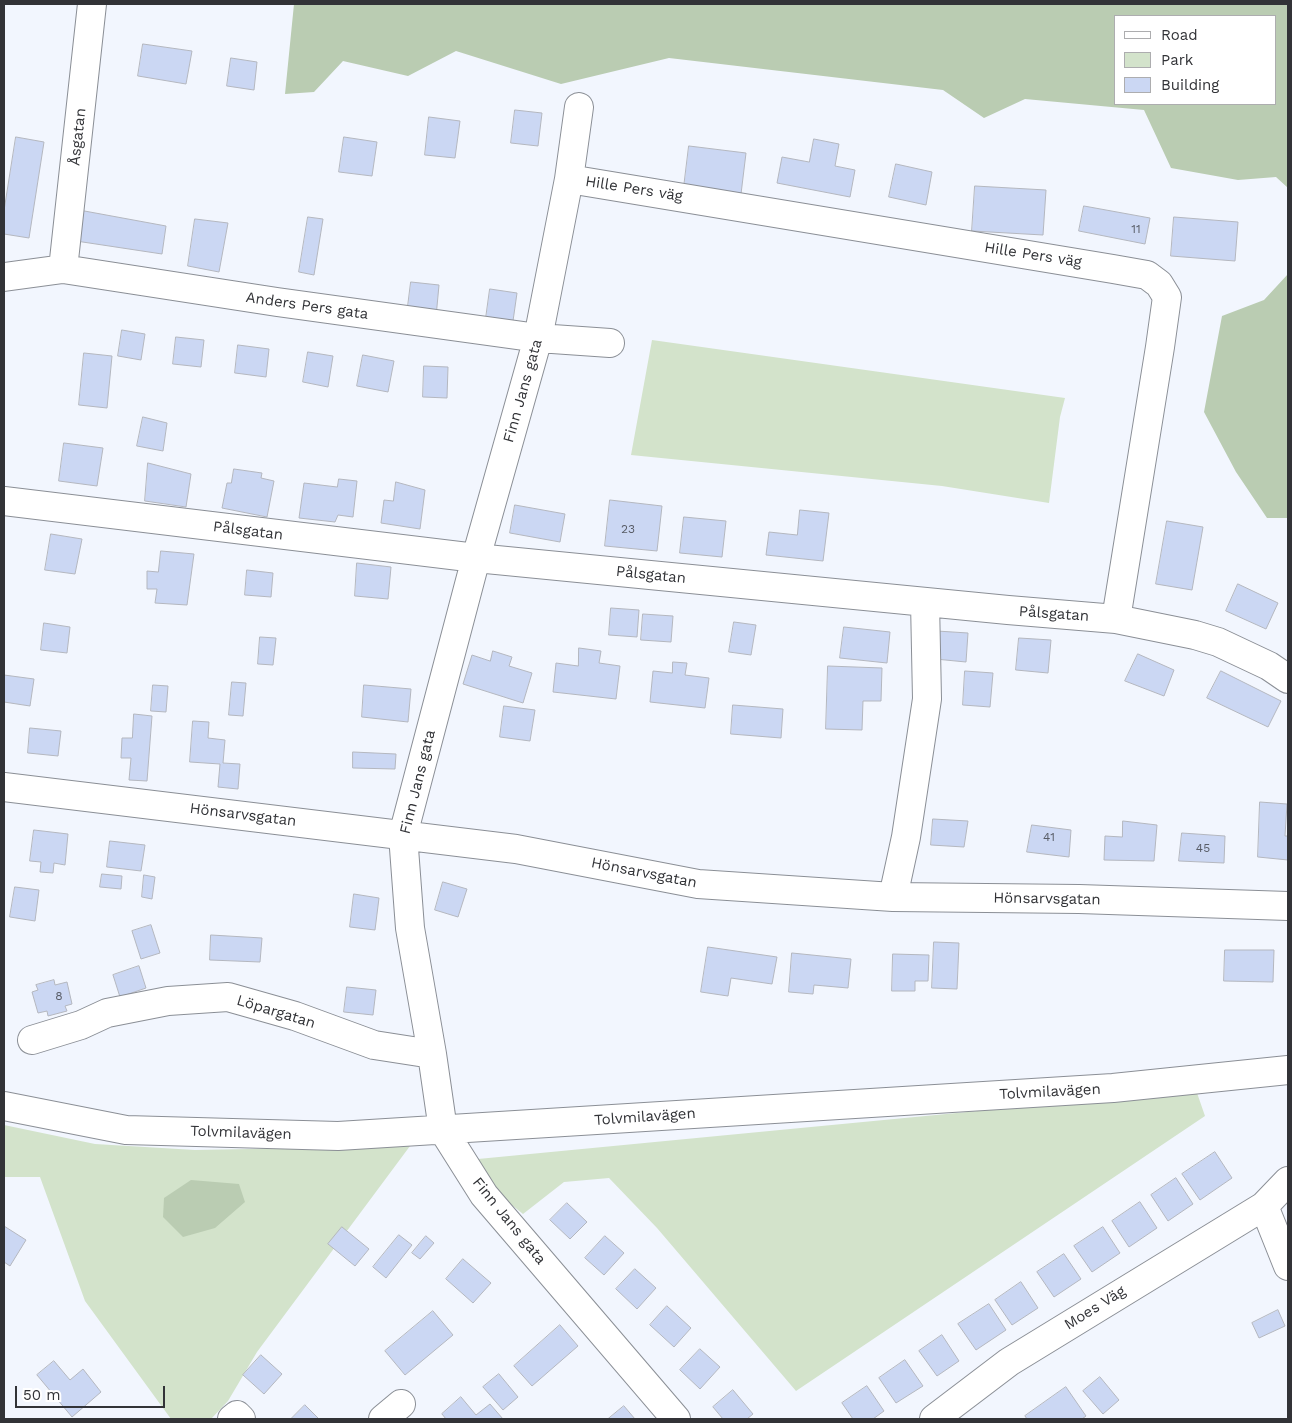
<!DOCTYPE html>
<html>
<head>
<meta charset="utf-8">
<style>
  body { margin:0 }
  #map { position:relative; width:1292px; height:1423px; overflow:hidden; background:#f2f6fe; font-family:"Work Sans",sans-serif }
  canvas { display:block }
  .frame { position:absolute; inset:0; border:5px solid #323337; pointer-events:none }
  .legend { position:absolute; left:1114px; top:15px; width:162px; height:90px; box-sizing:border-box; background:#fff; border:1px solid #adadaf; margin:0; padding:6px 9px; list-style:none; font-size:15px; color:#323337 }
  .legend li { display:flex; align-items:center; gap:10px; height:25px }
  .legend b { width:25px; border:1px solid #adadaf }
  .scale { position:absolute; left:15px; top:1386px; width:150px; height:22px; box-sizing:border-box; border:2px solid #323337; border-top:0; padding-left:6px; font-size:15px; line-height:18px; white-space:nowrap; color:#323337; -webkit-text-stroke:4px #fff; paint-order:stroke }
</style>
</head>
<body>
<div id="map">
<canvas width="1292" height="1423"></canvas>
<div class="frame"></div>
<ul class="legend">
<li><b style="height:6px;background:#fff"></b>Road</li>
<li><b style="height:14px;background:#d3e3cb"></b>Park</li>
<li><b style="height:14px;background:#cbd7f3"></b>Building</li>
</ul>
<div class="scale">50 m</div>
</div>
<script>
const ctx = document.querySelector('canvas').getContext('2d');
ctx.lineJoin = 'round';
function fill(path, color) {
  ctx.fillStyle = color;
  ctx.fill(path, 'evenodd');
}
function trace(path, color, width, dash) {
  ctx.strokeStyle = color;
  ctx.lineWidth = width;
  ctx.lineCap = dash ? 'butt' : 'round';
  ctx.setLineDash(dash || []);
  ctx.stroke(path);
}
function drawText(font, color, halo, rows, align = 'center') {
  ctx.font = font + ' "Work Sans",sans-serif';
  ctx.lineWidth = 4;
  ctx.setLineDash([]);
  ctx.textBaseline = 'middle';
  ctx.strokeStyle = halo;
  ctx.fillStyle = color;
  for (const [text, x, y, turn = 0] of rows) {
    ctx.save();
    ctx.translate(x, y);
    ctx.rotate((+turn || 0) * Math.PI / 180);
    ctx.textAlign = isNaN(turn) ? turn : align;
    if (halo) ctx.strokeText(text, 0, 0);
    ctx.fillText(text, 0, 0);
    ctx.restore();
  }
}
fill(new Path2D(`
  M 652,340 L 1065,398 L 1060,417 L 1049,503 L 942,486 L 631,455 Z
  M 1196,1090 L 1205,1116 L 796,1391 L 657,1228 L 609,1178 L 564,1182 L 523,1214 L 491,1188 L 478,1159 Z
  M 4,1125 L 95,1144 L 195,1150 L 410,1146 L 257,1352 L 228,1401 L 211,1419 L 171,1419 L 85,1301 L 40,1177 L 4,1177 Z`), '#d3e3cb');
fill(new Path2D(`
  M 294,4 L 1288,4 L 1288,188 L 1276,177 L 1238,180 L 1171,168 L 1144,110 L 1025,99 L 984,118 L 943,90 L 669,58 L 561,84 L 456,51 L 408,76 L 343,61 L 314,92 L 285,94 ZM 1116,16 L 1276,16 L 1276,104 L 1116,104 Z
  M 1288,274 L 1288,518 L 1267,518 L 1236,472 L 1204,412 L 1222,316 L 1264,300 Z
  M 191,1180 L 239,1184 L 245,1202 L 215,1228 L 183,1237 L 163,1217 L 164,1198 Z`), '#baccb2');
const building = new Path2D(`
  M 143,44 L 192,51 L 186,84 L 138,76 Z
  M 231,58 L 257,62 L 254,90 L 227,86 Z
  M 515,110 L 542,113 L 538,146 L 511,143 Z
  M 429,117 L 460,121 L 455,158 L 425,155 Z
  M 16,137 L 44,142 L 29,238 L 4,234 L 4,211 Z
  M 344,137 L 377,142 L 372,176 L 339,172 Z
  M 814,139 L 839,144 L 835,166 L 855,170 L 850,197 L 777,183 L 782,157 L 809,162 Z
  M 689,146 L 746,153 L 741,194 L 684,187 Z
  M 896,164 L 932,172 L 926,205 L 889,197 Z
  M 975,186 L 1046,190 L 1043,235 L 972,231 Z
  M 1084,206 L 1150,218 L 1145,244 L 1079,231 Z
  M 79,210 L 166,226 L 162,254 L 76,241 Z
  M 308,217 L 323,219 L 314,275 L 299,272 Z
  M 1174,217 L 1238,222 L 1235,261 L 1171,256 Z
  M 195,219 L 228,223 L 219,272 L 188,266 Z
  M 411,282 L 439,285 L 436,317 L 407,314 Z
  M 490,289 L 517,293 L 513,321 L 486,318 Z
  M 122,330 L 145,334 L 141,360 L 118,356 Z
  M 176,337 L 204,340 L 201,367 L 173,364 Z
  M 238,345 L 269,349 L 266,377 L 235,373 Z
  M 308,352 L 333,356 L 328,387 L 303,382 Z
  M 84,353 L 112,356 L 107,408 L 79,405 Z
  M 363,355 L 394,361 L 388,392 L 357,386 Z
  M 424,366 L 448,367 L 447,398 L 423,397 Z
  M 143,417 L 167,423 L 163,451 L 137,446 Z
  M 64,443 L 103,448 L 97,486 L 59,481 Z
  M 148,463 L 191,474 L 186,507 L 145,501 Z
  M 234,469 L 262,473 L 261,478 L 274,481 L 267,517 L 222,508 L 227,483 L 231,483 Z
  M 339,479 L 357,481 L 353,517 L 338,515 L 335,522 L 299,518 L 304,483 L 337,487 Z
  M 396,482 L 425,490 L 420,529 L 381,523 L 384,500 L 393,501 Z
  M 610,500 L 662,506 L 657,551 L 605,546 Z
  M 515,505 L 565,514 L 560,542 L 510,533 Z
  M 800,510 L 829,513 L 823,561 L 766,555 L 769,532 L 797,535 Z
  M 684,517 L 726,521 L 722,557 L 680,553 Z
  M 1167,521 L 1203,527 L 1192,590 L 1156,584 Z
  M 51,534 L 82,539 L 75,574 L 45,570 Z
  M 161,551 L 194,554 L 187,605 L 155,603 L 157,589 L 147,589 L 147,571 L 158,572 Z
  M 357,563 L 391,567 L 388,599 L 355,596 Z
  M 247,570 L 273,573 L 271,597 L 245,595 Z
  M 1238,584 L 1278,603 L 1266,629 L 1226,611 Z
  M 611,608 L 639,610 L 637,637 L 609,635 Z
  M 643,614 L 673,616 L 671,642 L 641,640 Z
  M 734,622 L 756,625 L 751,655 L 729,652 Z
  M 44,623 L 70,627 L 67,653 L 41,650 Z
  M 844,627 L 890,632 L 887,663 L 840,658 Z
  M 937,631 L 968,633 L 966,662 L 935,659 Z
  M 260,637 L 276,638 L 273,665 L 258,664 Z
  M 1019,638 L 1051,640 L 1048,673 L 1016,670 Z
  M 579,648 L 601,651 L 599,663 L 620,666 L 616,699 L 553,692 L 556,663 L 578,666 Z
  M 493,651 L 512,657 L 509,666 L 532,673 L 523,703 L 463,684 L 472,655 L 490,661 Z
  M 1138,654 L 1174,670 L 1164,696 L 1125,681 Z
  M 673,662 L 687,663 L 685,675 L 709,678 L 705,708 L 650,702 L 653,671 L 672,673 Z
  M 828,666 L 882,668 L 881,701 L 863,701 L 862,730 L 826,729 Z
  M 965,671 L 993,673 L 990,707 L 963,705 Z
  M 1221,671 L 1281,701 L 1268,727 L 1207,698 Z
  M 4,675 L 34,679 L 30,706 L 4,702 Z
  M 232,682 L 246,683 L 243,716 L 229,715 Z
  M 153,685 L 168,686 L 166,712 L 151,711 Z
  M 364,685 L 411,689 L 408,722 L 362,717 Z
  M 733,705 L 783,709 L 781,738 L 731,734 Z
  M 504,706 L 535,710 L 530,741 L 500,737 Z
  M 134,714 L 152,716 L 147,781 L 129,780 L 131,758 L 121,758 L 122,738 L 132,738 Z
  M 193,721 L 209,722 L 208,738 L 225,740 L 223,763 L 240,764 L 238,789 L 218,787 L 220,764 L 190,762 Z
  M 30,728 L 61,731 L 58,756 L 28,753 Z
  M 353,752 L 396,754 L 395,769 L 353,768 Z
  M 1260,802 L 1287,804 L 1285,836 L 1288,836 L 1288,860 L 1258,857 Z
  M 933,819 L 968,821 L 964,847 L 931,845 Z
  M 1123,821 L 1157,825 L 1154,861 L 1104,860 L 1105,836 L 1122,837 Z
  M 1032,825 L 1071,830 L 1069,857 L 1027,852 Z
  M 34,830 L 68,834 L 65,865 L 54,863 L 53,873 L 40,872 L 41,862 L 30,861 Z
  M 1182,833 L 1225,836 L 1224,863 L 1179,861 Z
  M 110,841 L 145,845 L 141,871 L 107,867 Z
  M 102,874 L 122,876 L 121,889 L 100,887 Z
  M 144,875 L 155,877 L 152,899 L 142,897 Z
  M 443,882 L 467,889 L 458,917 L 435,910 Z
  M 15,887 L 39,890 L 35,921 L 10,917 Z
  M 354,894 L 379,898 L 375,930 L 350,927 Z
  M 151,925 L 160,953 L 141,959 L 132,931 Z
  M 211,935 L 262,938 L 260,962 L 210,960 Z
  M 934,942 L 959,943 L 957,989 L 932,988 Z
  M 708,947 L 777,957 L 772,984 L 731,978 L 728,996 L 701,992 Z
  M 1225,950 L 1274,950 L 1273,982 L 1224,981 Z
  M 792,953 L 851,959 L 848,988 L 814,985 L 813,994 L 789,992 Z
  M 893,954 L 929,955 L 928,981 L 915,981 L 915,991 L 892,991 Z
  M 139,966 L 146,988 L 120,997 L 113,975 Z
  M 54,980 L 55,985 L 67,982 L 72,1004 L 65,1006 L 67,1011 L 48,1016 L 47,1011 L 38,1013 L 32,992 L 38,990 L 36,985 Z
  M 347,987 L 376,990 L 373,1015 L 344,1012 Z
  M 1215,1152 L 1232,1178 L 1200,1200 L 1182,1174 Z
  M 1176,1178 L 1193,1204 L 1168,1221 L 1151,1195 Z
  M 1140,1202 L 1157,1228 L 1129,1247 L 1112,1221 Z
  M 567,1203 L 587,1222 L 570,1239 L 550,1220 Z
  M 4,1226 L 26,1240 L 10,1266 L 4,1262 Z
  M 342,1227 L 369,1249 L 355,1266 L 328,1244 Z
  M 1103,1227 L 1120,1253 L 1092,1272 L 1074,1246 Z
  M 399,1235 L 412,1245 L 386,1278 L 373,1267 Z
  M 426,1236 L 434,1243 L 420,1259 L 412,1253 Z
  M 605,1236 L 624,1253 L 604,1275 L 585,1258 Z
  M 1064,1254 L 1081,1279 L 1054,1297 L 1037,1272 Z
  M 463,1259 L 491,1283 L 473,1303 L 446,1279 Z
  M 635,1269 L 656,1288 L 637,1309 L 616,1289 Z
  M 1021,1282 L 1038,1308 L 1012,1325 L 995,1300 Z
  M 989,1304 L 1006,1330 L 976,1350 L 958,1324 Z
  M 667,1306 L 691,1328 L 674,1347 L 650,1325 Z
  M 1278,1310 L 1285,1326 L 1259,1338 L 1252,1323 Z
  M 433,1311 L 453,1335 L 405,1375 L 385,1351 Z
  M 560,1325 L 578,1346 L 532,1386 L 514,1366 Z
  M 942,1335 L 959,1361 L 937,1376 L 919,1351 Z
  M 700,1349 L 720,1367 L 700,1389 L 680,1370 Z
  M 261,1355 L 282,1374 L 264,1394 L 243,1375 Z
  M 905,1360 L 923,1386 L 896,1403 L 879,1378 Z
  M 54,1361 L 70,1380 L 83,1369 L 101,1392 L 72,1417 L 37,1375 Z
  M 499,1374 L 518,1397 L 503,1410 L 483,1387 Z
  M 1100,1377 L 1119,1400 L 1103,1414 L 1083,1391 Z
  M 867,1386 L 884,1411 L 873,1419 L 853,1419 L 842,1403 Z
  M 1066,1387 L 1086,1416 L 1082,1419 L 1027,1419 L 1025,1416 Z
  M 733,1390 L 753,1414 L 747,1419 L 723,1419 L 713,1407 Z
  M 461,1397 L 476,1415 L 490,1404 L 503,1419 L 446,1419 L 442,1414 Z
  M 305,1405 L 319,1419 L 291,1419 Z
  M 624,1406 L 635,1419 L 608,1419 Z`);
fill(building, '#cbd7f3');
trace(building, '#b4b7bf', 1);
const minor = new Path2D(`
  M 579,107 L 569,179 L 538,338 L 476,558 L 403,835 L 410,928 L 432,1054 L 443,1130 L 484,1195 L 676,1419
  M 569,179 L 1113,269 L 1147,275 L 1159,284 L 1167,297 L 1160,347 L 1116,619
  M 63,269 L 92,4
  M 4,277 L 63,269 L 277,302 L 538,338 L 610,343
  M 4,501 L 476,558 L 1008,610 L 1116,619 L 1195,635 L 1218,642 L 1269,666 L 1288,679
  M 4,787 L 516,849 L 698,884 L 893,897 L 1079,899 L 1288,906
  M 893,897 L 906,837 L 927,699 L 925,602
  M 32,1040 L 81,1025 L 107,1013 L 168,1001 L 228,997 L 295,1016 L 374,1045 L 432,1054
  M 4,1106 L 126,1130 L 338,1136 L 1113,1088 L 1288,1070
  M 1264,1206 L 1288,1266
  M 232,1419 L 237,1415 L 241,1419
  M 383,1419 L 401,1404
  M 934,1419 L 1009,1362 L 1264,1206 L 1288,1181`);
trace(minor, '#8b8f96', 30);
trace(minor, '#fff', 28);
drawText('12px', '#585c66', null, [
  ["11",1136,229],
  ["23",628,529],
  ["41",1049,837],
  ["45",1203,848],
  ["8",59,996]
]);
drawText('15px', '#323337', '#fff', [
  ["Åsgatan",78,137,-84],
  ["Hille Pers väg",634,189,9],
  ["Hille Pers väg",1033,255,9],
  ["Anders Pers gata",307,306,8],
  ["Finn Jans gata",523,391,-74],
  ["Pålsgatan",248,531,7],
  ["Pålsgatan",651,575,6],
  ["Pålsgatan",1054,614,4],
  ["Finn Jans gata",418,782,-76],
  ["Hönsarvsgatan",243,815,7],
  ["Hönsarvsgatan",644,873,11],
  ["Hönsarvsgatan",1047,899,1],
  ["Löpargatan",276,1012,17],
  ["Tolvmilavägen",1050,1092,-3],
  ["Tolvmilavägen",645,1117,-4],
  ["Tolvmilavägen",241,1133,2],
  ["Finn Jans gata",509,1221,51],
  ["Moes Väg",1095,1308,-32]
]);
</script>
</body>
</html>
